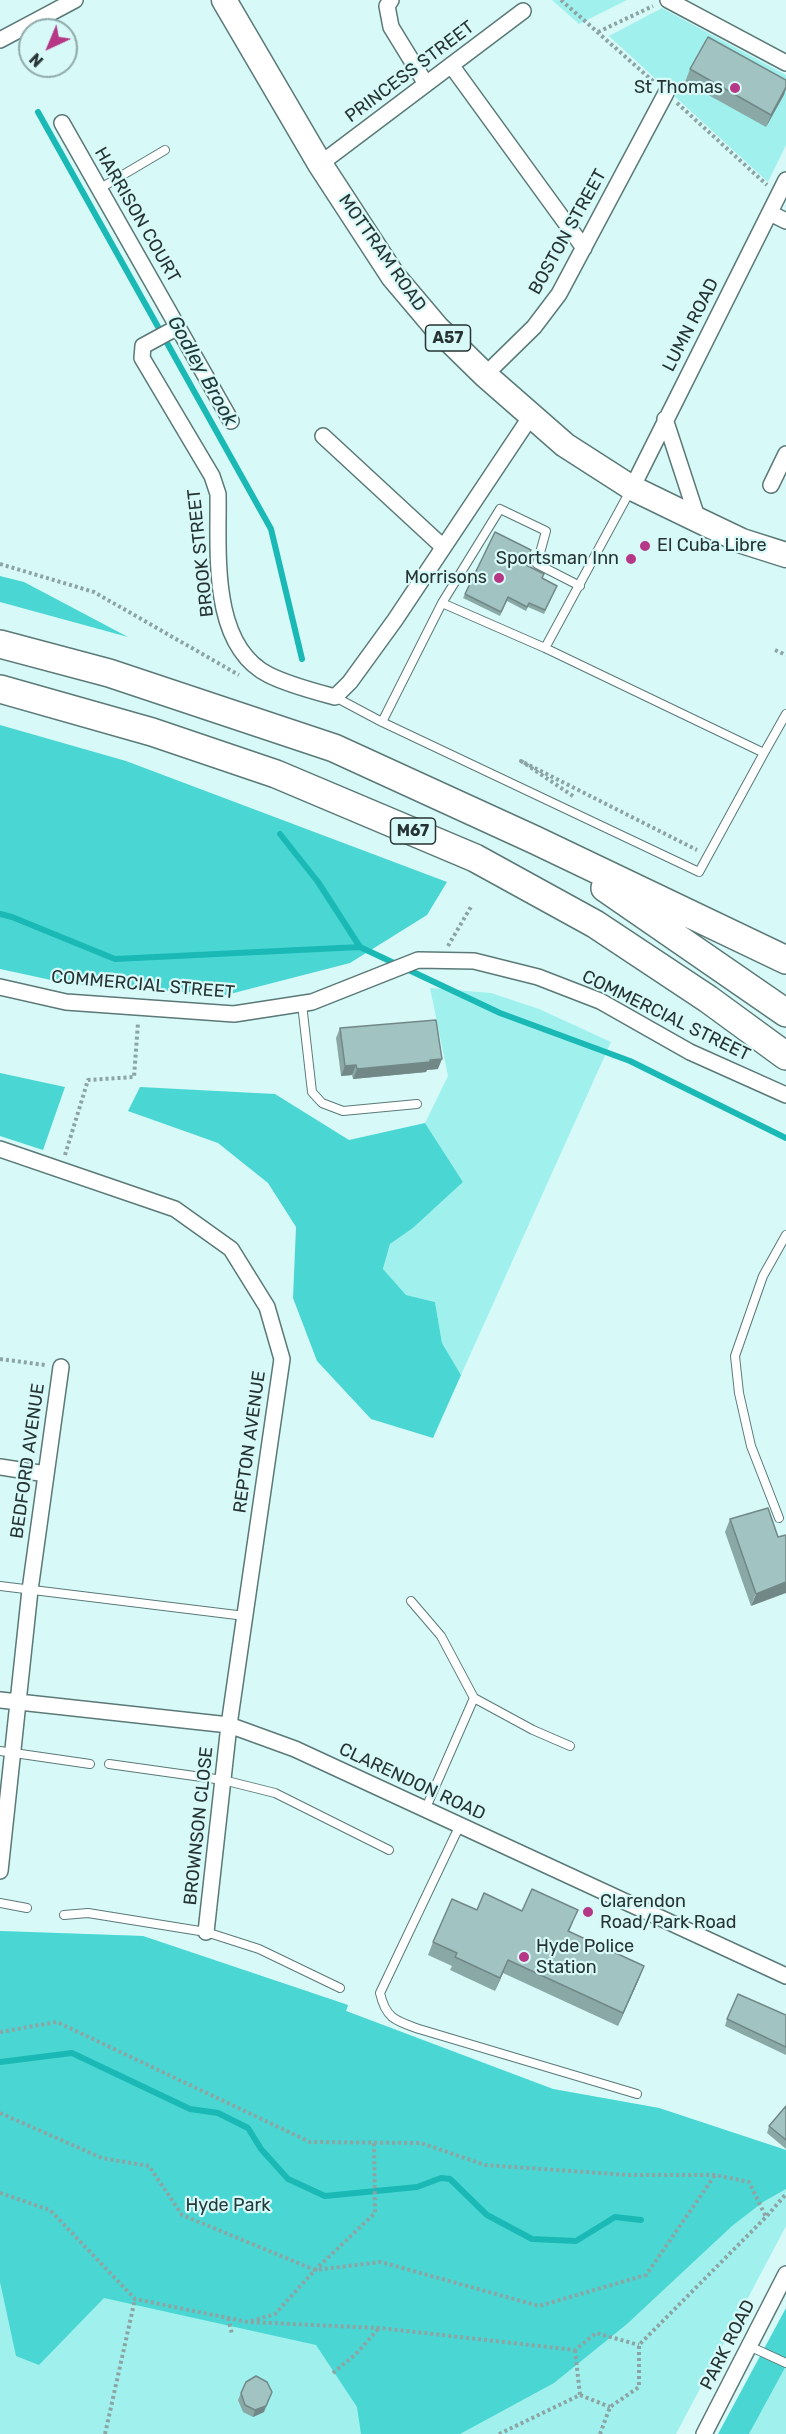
<!DOCTYPE html>
<html>
<head>
<meta charset="utf-8">
<style>
  body { margin:0 }
  #map { position:relative; width:786px; height:2434px; overflow:hidden; background:#d7f9f8; font-family:Rubik,sans-serif }
  canvas { display:block }
  .north { position:absolute; left:18px; top:18px; width:60px; height:60px; box-sizing:border-box; background:#d7f9f8; border:2px solid #90aaa9; border-radius:50%; rotate:224deg; font-size:16px; font-weight:700; line-height:24px; text-align:center; color:#263333 }
  .north::after { content:''; display:block; margin:auto; width:21px; height:27px; background:#b53785; clip-path:polygon(50% 0,100% 100%,50% 72%,0 100%) }
</style>
</head>
<body>
<div id="map">
<canvas width="786" height="2434"></canvas>
<div class="north">N</div>
</div>
<script>
const ctx = document.querySelector('canvas').getContext('2d');
ctx.lineJoin = 'round';
function fill(path, color) {
  ctx.fillStyle = color;
  ctx.fill(path, 'evenodd');
}
function trace(path, color, width, dash) {
  ctx.strokeStyle = color;
  ctx.lineWidth = width;
  ctx.lineCap = dash ? 'butt' : 'round';
  ctx.setLineDash(dash || []);
  ctx.stroke(path);
}
function drawText(font, color, halo, rows, align = 'center') {
  ctx.font = font + ' Rubik,sans-serif';
  ctx.lineWidth = 4.5;
  ctx.setLineDash([]);
  ctx.textBaseline = 'middle';
  ctx.strokeStyle = halo;
  ctx.fillStyle = color;
  for (const [text, x, y, turn = 0] of rows) {
    ctx.save();
    ctx.translate(x, y);
    ctx.rotate((+turn || 0) * Math.PI / 180);
    ctx.textAlign = isNaN(turn) ? turn : align;
    if (halo) ctx.strokeText(text, 0, 0);
    ctx.fillText(text, 0, 0);
    ctx.restore();
  }
}
fill(new Path2D(`
  M 552,0 L 627,0 L 579,24 Z
  M 662,8 L 786,75 L 786,145 L 768,182 L 609,36 Z
  M 430,988 L 491,993 L 539,1009 L 611,1042 L 461,1375 L 442,1343 L 435,1302 L 406,1295 L 383,1270 L 390,1244 L 413,1228 L 463,1182 L 425,1123 L 448,1076 Z
  M 0,1931 L 143,1936 L 348,2005 L 346,2011 L 553,2089 L 659,2108 L 786,2150 L 786,2226 L 676,2434 L 0,2434 Z
  M 786,2366 L 786,2434 L 749,2434 Z`), '#a0f1ee');
fill(new Path2D(`
  M 0,576 L 24,582 L 128,637 L 0,602 Z
  M 0,725 L 126,761 L 447,882 L 427,915 L 350,963 L 226,995 L 65,983 L 0,969 Z
  M 0,1073 L 65,1087 L 43,1150 L 0,1136 Z
  M 140,1087 L 275,1094 L 349,1140 L 425,1123 L 463,1182 L 413,1228 L 390,1244 L 383,1269 L 406,1295 L 435,1302 L 442,1343 L 461,1375 L 433,1438 L 371,1419 L 317,1361 L 293,1298 L 296,1227 L 268,1183 L 218,1143 L 128,1111 Z
  M 0,1931 L 143,1936 L 348,2005 L 346,2011 L 553,2089 L 659,2108 L 786,2150 L 786,2189 L 763,2202 L 732,2226 L 627,2324 L 554,2383 L 460,2434 L 361,2434 L 357,2407 L 316,2345 L 104,2298 L 39,2365 L 16,2356 L 0,2282 Z
  M 786,2308 L 786,2366 L 749,2434 L 718,2434 Z`), '#4ad7d3');
trace(new Path2D(`
  M 38,112 L 271,529 L 302,659
  M 280,834 L 318,882 L 360,947
  M 0,914 L 12,917 L 115,959 L 360,947 L 500,1013 L 630,1061 L 786,1138
  M 0,2062 L 72,2053 L 190,2109 L 218,2113 L 248,2128 L 261,2149 L 288,2179 L 325,2196 L 417,2187 L 441,2178 L 450,2179 L 487,2215 L 532,2239 L 576,2241 L 615,2217 L 641,2220`), '#1ab9b6', 6);
const service = new Path2D(`
  M 99,189 L 165,150
  M 580,586 L 537,564 L 546,531 L 500,509 L 442,603 L 382,722 L 699,872 L 764,753
  M 442,603 L 545,648 L 764,753 L 786,714
  M 545,648 L 630,491
  M 335,697 L 382,722
  M 302,1004 L 312,1092 L 322,1103 L 343,1111 L 417,1104
  M 779,1518 L 751,1446 L 739,1393 L 735,1356 L 763,1276 L 786,1235
  M 0,1586 L 245,1616
  M 411,1601 L 441,1636 L 474,1698
  M 0,1751 L 90,1764
  M 109,1764 L 223,1780 L 275,1793 L 389,1850
  M 425,1810 L 474,1698 L 533,1730 L 570,1746
  M 460,1825 L 380,1993 C 386,2019 396,2021 419,2029 L 637,2094
  M 0,1903 L 27,1908
  M 64,1915 L 88,1913 L 206,1932 L 259,1949 L 340,1988
  M 749,2346 L 786,2363`);
const minor = new Path2D(`
  M 391,0 L 387,6 L 391,27 L 426,84
  M 668,0 L 786,63
  M 0,40 L 75,0
  M 451,65 L 584,248
  M 62,123 L 231,421
  M 320,164 L 523,11
  M 770,213 L 786,221
  M 178,327 L 143,346 L 142,358 L 212,476 L 218,494 C 219,550 209,645 269,675 C 289,685 313,691 335,697 L 350,682 L 395,620 L 531,416
  M 485,375 L 534,327 L 559,294 L 666,93
  M 665,419 L 698,520
  M 323,436 L 442,546
  M 771,485 L 786,454
  M 632,488 L 786,180
  M 0,987 L 66,1002 L 234,1014 L 312,1002 L 418,960 L 474,961 L 538,977 L 600,1001 L 690,1052 L 786,1095
  M 0,1149 L 175,1209 L 231,1249 L 267,1307 L 282,1359 L 229,1725 L 206,1932
  M 0,1467 L 46,1474
  M 0,1700 L 229,1725 L 295,1749 L 786,1976
  M 0,1871 L 30,1590 L 61,1367
  M 704,2434 L 786,2274`);
const primary = new Path2D(`
  M 224,0 L 320,164 L 393,276 L 437,328 L 485,375 L 565,445 L 632,488 L 698,520 L 742,541 L 786,555`);
const motorway = new Path2D(`
  M 0,644 L 109,673 L 334,748 L 535,840 L 786,960
  M 0,689 L 152,732 L 276,774 L 475,858 L 595,924 L 708,999 L 786,1056
  M 605,888 L 786,1013`);
trace(service, '#5a7977', 10);
trace(minor, '#5a7977', 18);
trace(primary, '#5a7977', 27);
trace(motorway, '#5a7977', 30);
trace(new Path2D(`
  M 561,0 L 654,82
  M 598,32 L 653,6
  M 677,103 L 767,185
  M 0,564 L 94,592 L 239,675
  M 775,650 L 786,655
  M 573,796 L 521,761 L 697,850
  M 448,946 L 472,905
  M 65,1155 L 88,1080 L 134,1077 L 138,1023
  M 0,1359 L 45,1365
  M 0,2032 L 57,2022 L 310,2142 L 421,2143 L 485,2165 L 628,2175 L 715,2175 L 749,2182 L 766,2217
  M 0,2113 L 102,2158 L 149,2166 L 182,2215 L 315,2270 L 381,2262 L 539,2306 L 646,2275 L 715,2175
  M 0,2193 L 50,2210 L 135,2299 L 248,2322 L 380,2328 L 575,2350 L 596,2333 L 639,2345
  M 228,2318 L 232,2334
  M 251,2321 L 275,2314 L 315,2270 L 375,2213 L 374,2142
  M 575,2350 L 580,2395
  M 333,2373 L 357,2353 L 379,2328
  M 105,2434 L 135,2299
  M 499,2434 L 580,2395 L 610,2407
  M 600,2434 L 610,2407 L 639,2387 L 639,2345 L 766,2217 L 786,2194`), '#8ca5a4', 4, [3, 3]);
trace(service, '#fff', 8);
trace(minor, '#fff', 15);
trace(primary, '#fff', 24);
trace(motorway, '#fff', 27);
fill(new Path2D(`
  M 690,69 L 786,80 L 786,90 L 766,127 L 685,82 Z
  M 525,564 L 542,578 L 557,586 L 544,614 L 528,607 L 526,611 L 507,601 L 500,616 L 463,598 L 465,594 Z
  M 340,1028 L 438,1069 L 427,1070 L 426,1072 L 353,1079 L 352,1075 L 341,1076 L 336,1038 Z
  M 730,1519 L 778,1537 L 751,1606 L 725,1532 Z
  M 477,1910 L 522,1911 L 573,1922 L 569,1932 L 639,1979 L 618,2026 L 503,1973 L 495,1991 L 450,1970 L 452,1966 L 428,1955 L 433,1942 Z
  M 786,2015 L 786,2055 L 725,2026 L 727,2019 Z
  M 786,2106 L 786,2149 L 767,2133 L 769,2126 Z
  M 241,2393 L 264,2412 L 253,2417 L 243,2412 L 238,2400 Z`), '#8aa8a6');
fill(new Path2D(`
  M 786,87 L 784,95 L 766,127 L 771,115 Z
  M 442,1059 L 438,1069 L 427,1070 L 426,1072 L 353,1079 L 357,1069 Z
  M 356,1065 L 352,1075 L 341,1076 L 345,1066 Z
  M 786,1582 L 786,1593 L 751,1606 L 756,1594 Z
  M 508,1960 L 503,1973 L 495,1991 L 500,1978 Z
  M 644,1966 L 639,1979 L 618,2026 L 623,2013 Z
  M 272,2392 L 264,2412 L 253,2417 L 255,2410 Z`), '#718887');
const building = new Path2D(`
  M 708,37 L 786,80 L 786,87 L 771,115 L 690,69 Z
  M 495,532 L 531,550 L 524,564 L 544,574 L 542,578 L 557,586 L 545,610 L 529,603 L 527,607 L 508,597 L 501,612 L 465,594 Z
  M 436,1020 L 442,1059 L 430,1060 L 430,1062 L 357,1069 L 356,1065 L 345,1066 L 340,1028 Z
  M 768,1508 L 778,1537 L 786,1535 L 786,1582 L 756,1594 L 730,1519 Z
  M 532,1889 L 578,1910 L 568,1931 L 644,1966 L 623,2013 L 508,1960 L 500,1978 L 455,1957 L 457,1953 L 433,1942 L 452,1899 L 477,1910 L 484,1893 L 522,1911 Z
  M 738,1994 L 786,2015 L 786,2047 L 727,2019 Z
  M 786,2106 L 786,2140 L 769,2126 Z
  M 256,2376 L 267,2382 L 272,2392 L 266,2406 L 255,2410 L 245,2405 L 241,2393 L 246,2382 Z`);
fill(building, '#a1c3c1');
trace(building, '#718887', 1.5);
for (const [x, y, r, color] of [
  [735,88,6,"#b53785"],
  [645,546,6,"#b53785"],
  [631,559,6,"#b53785"],
  [499,578,6,"#b53785"],
  [588,1912,6,"#b53785"],
  [524,1957,6,"#b53785"]
]) {
  const dot = new Path2D();
  dot.arc(x, y, r, 0, 2 * Math.PI);
  ctx.fillStyle = color;
  ctx.fill(dot);
  trace(dot, '#d7f9f8', 2);
}
for (const [x, y, w] of [
  [448,338,45],
  [413,831,45]
]) {
  const box = new Path2D();
  box.roundRect(x - w / 2, y - 13, w, 26, 4.5);
  ctx.fillStyle = '#d7f9f8';
  ctx.fill(box);
  trace(box, '#263333', 1.5);
}
drawText('bold 16px', '#263333', null, [
  ["A57",448,338],
  ["M67",413,831]
]);
drawText('18px', '#263333', '#d7f9f8', [
  ["PRINCESS STREET",410,72,-37],
  ["HARRISON COURT",137,215,60],
  ["BOSTON STREET",568,232,-61],
  ["MOTTRAM ROAD",382,253,55],
  ["LUMN ROAD",691,325,-63],
  ["BROOK STREET",201,553,-96],
  ["COMMERCIAL STREET",143,985,5],
  ["COMMERCIAL STREET",666,1016,26],
  ["REPTON AVENUE",250,1442,-82],
  ["BEDFORD AVENUE",28,1461,-82],
  ["CLARENDON ROAD",412,1782,25],
  ["BROWNSON CLOSE",199,1826,-84],
  ["PARK ROAD",728,2345,-63]
]);
drawText('18px', '#263333', '#d7f9f8', [
  ["St Thomas",723,88],
  ["El Cuba Libre",657,546,"left"],
  ["Sportsman Inn",619,559],
  ["Morrisons",487,578],
  ["Clarendon",600,1902,"left"],
  ["Road/Park Road",600,1923,"left"],
  ["Hyde Police",536,1947,"left"],
  ["Station",536,1968,"left"]
], 'right');
drawText('18px', '#223a39', '#d7f9f8', [
  ["Hyde Park",228,2206]
]);
drawText('italic 20px', '#213938', '#d7f9f8', [
  ["Godley Brook",202,371,61]
]);
</script>
</body>
</html>
